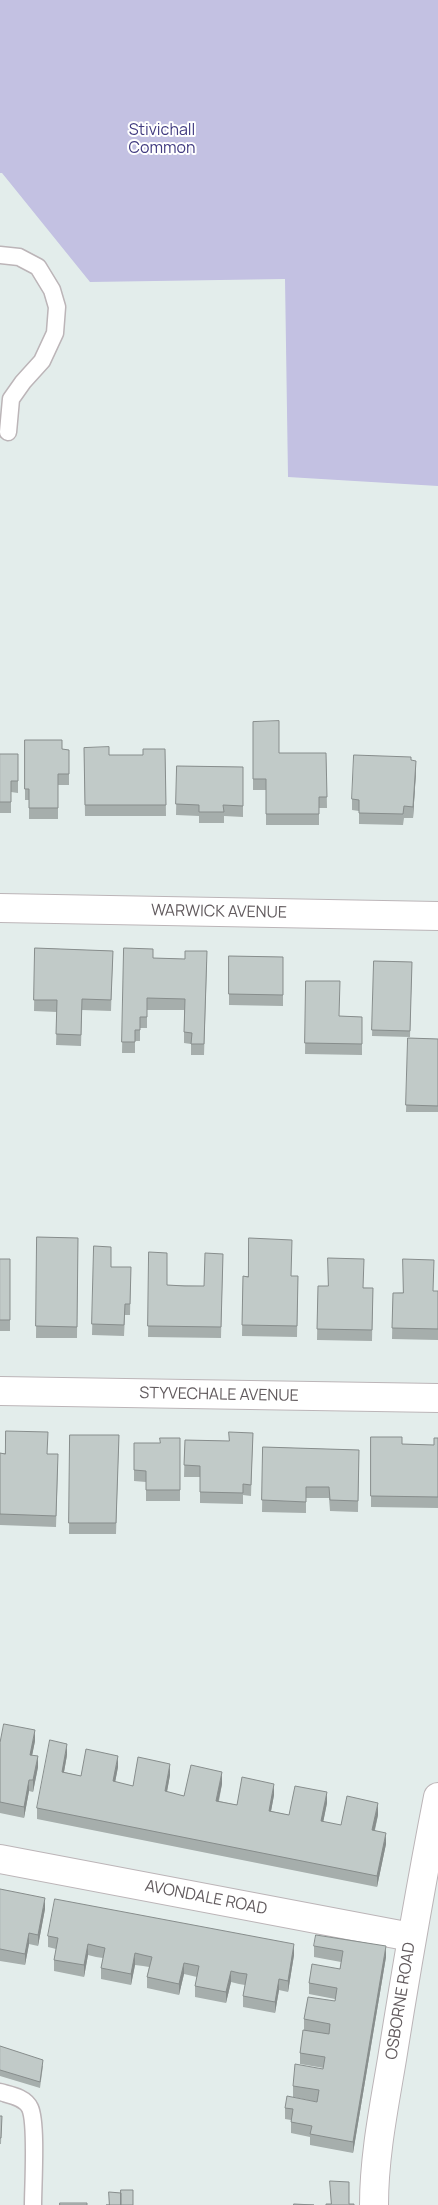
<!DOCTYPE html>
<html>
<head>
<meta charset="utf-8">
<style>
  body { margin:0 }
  canvas { display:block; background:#e3edeb }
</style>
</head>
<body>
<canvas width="438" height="2205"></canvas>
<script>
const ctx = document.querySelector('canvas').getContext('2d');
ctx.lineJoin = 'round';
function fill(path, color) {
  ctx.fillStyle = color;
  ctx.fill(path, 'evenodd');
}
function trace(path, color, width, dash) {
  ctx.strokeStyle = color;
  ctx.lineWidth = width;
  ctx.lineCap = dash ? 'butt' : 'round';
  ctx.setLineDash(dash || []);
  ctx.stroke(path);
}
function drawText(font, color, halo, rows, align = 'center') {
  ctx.font = font + ' Manrope,sans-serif';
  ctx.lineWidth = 4;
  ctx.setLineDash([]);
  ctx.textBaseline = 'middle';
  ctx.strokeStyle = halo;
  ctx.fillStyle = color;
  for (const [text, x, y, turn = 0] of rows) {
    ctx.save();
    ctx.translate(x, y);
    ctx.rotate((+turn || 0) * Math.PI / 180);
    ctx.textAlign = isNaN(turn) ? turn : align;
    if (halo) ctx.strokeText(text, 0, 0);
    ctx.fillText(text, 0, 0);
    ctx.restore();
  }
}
fill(new Path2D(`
  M 0,0 L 438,0 L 438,486 L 288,477 L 285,279 L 90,282 L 2,173 L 0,173 Z`), '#c3c1e2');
const service = new Path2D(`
  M 0,255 L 19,257 L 38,267 L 52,290 L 57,307 L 55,333 L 42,361 L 23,382 L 11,399 L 8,432
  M 0,2092 C 10,2095 25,2097 30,2108 C 37,2123 33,2185 33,2205`);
const minor = new Path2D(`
  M 0,908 L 438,916
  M 0,1391 L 438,1398
  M 0,1859 L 411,1937
  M 374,2205 C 374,2156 384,2107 392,2059 C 406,1971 421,1884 438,1797`);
trace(service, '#bcb5b8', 19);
trace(minor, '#bcb5b8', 30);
trace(service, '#fff', 16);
trace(minor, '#fff', 28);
fill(new Path2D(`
  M 253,733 L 279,753 L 326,753 L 327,808 L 319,808 L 319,825 L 266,825 L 266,790 L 253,790 Z
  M 25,740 L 62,749 L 69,750 L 69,785 L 58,785 L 58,819 L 29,819 L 29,800 L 25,800 Z
  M 84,748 L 109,755 L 143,755 L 165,749 L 166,816 L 85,816 Z
  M 0,754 L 18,754 L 18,793 L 11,792 L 11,813 L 0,813 Z
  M 411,760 L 416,772 L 413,818 L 404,818 L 403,825 L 359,824 L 359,811 L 352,810 L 352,799 Z
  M 177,766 L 243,767 L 243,817 L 224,816 L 224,823 L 199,823 L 199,816 L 176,815 Z
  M 35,948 L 113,951 L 111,1011 L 82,1010 L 81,1046 L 56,1045 L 57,1012 L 34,1011 Z
  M 124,948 L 153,958 L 185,959 L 207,962 L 204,1055 L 191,1055 L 191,1044 L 184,1043 L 184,1010 L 147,1010 L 147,1028 L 140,1028 L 140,1041 L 135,1041 L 135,1053 L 122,1053 Z
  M 229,956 L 283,957 L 283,1006 L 229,1005 Z
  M 374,961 L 412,962 L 410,1037 L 372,1036 Z
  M 306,981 L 339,1016 L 362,1017 L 362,1055 L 305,1054 Z
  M 408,1038 L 438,1039 L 438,1112 L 406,1112 Z
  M 37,1237 L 78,1238 L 77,1338 L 36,1338 Z
  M 94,1246 L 111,1267 L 131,1267 L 130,1315 L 125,1315 L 124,1336 L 92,1335 Z
  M 149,1252 L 167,1285 L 204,1286 L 223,1254 L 221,1338 L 148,1337 Z
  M 0,1259 L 10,1259 L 10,1331 L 0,1331 Z
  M 243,1276 L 298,1276 L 297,1337 L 242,1336 Z
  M 318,1286 L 373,1288 L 372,1341 L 317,1340 Z
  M 434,1291 L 438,1291 L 438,1340 L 392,1339 L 393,1293 Z
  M 253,1433 L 251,1496 L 243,1495 L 243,1504 L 200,1503 L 200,1477 L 184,1477 L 185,1440 L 229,1441 Z
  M 70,1435 L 119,1435 L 116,1534 L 69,1534 Z
  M 371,1437 L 402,1444 L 434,1445 L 434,1438 L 438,1438 L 438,1508 L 371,1507 Z
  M 180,1438 L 180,1501 L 146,1501 L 146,1482 L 134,1481 L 134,1443 L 160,1443 Z
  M 263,1447 L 359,1450 L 358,1512 L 330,1511 L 329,1498 L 306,1498 L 306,1513 L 262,1512 Z
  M 0,1453 L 48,1454 L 58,1465 L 56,1527 L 0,1525 Z
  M 35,1741 L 32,1755 L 38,1767 L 33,1792 L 29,1791 L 24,1818 L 0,1813 L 0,1743 Z
  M 67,1755 L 64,1772 L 81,1776 L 118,1767 L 115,1782 L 133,1786 L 170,1775 L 167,1792 L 184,1796 L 222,1784 L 219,1801 L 237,1805 L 274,1795 L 271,1811 L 289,1815 L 327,1803 L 323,1822 L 341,1825 L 378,1815 L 375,1830 L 386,1844 L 377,1887 L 37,1819 L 37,1808 Z
  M 0,1889 L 45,1909 L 38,1946 L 29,1944 L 25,1965 L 0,1961 Z
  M 48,1936 L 294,1955 L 288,1992 L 279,1990 L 275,2013 L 243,2007 L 243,1996 L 245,1985 L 239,1984 L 231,1982 L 226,2003 L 195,1997 L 195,1986 L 197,1977 L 184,1974 L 179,1995 L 147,1988 L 147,1977 L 149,1967 L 143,1966 L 135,1965 L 131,1985 L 101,1979 L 101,1968 L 103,1958 L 96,1957 L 88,1955 L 84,1977 L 54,1971 L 54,1960 L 56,1949 L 48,1947 Z
  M 314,1946 L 386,1957 L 353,2153 L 310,2145 L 310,2137 L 291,2133 L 291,2120 L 285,2119 L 285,2108 L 317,2102 L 293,2097 L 293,2086 L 323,2069 L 324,2068 L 300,2064 L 300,2053 L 304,2030 L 304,2019 L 335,2001 L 335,1999 L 309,1994 L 309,1983 L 340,1969 L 341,1962 L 314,1957 Z
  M 0,2046 L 43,2066 L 40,2088 L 0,2076 Z
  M 0,2116 L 2,2116 L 1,2144 L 0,2144 Z`), '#a6aeac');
fill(new Path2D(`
  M 416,761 L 416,772 L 413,818 L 413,807 Z
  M 35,1730 L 35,1741 L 30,1766 L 30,1755 Z
  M 67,1744 L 67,1755 L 62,1783 L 62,1772 Z
  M 38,1756 L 38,1767 L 33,1792 L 33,1780 Z
  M 118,1756 L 118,1767 L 113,1793 L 113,1781 Z
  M 170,1764 L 170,1775 L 165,1802 L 165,1791 Z
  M 222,1772 L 222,1784 L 216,1812 L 216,1801 Z
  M 29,1780 L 29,1791 L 24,1818 L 24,1807 Z
  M 274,1784 L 274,1795 L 269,1822 L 269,1811 Z
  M 327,1792 L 327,1803 L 321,1833 L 321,1821 Z
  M 378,1803 L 378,1815 L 372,1841 L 372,1830 Z
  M 386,1833 L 386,1844 L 377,1887 L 377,1876 Z
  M 45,1898 L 45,1909 L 38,1946 L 38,1935 Z
  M 29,1933 L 29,1944 L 25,1965 L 25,1954 Z
  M 88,1944 L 88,1955 L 84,1977 L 84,1965 Z
  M 294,1944 L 294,1955 L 288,1992 L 288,1981 Z
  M 386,1946 L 386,1957 L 353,2153 L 353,2142 Z
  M 135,1953 L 135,1965 L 131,1985 L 131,1974 Z
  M 184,1963 L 184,1974 L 179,1995 L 179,1984 Z
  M 231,1971 L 231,1982 L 226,2003 L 226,1992 Z
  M 279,1979 L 279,1990 L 275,2013 L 275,2002 Z`), '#878d8c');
const building = new Path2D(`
  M 279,721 L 279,753 L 326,753 L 327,797 L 319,797 L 319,814 L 266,814 L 266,779 L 253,779 L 253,722 Z
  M 25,740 L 62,740 L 62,749 L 69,750 L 69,774 L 58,774 L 58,808 L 29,808 L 29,789 L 25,789 Z
  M 109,747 L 109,755 L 143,755 L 143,749 L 165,749 L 166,805 L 85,805 L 84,748 Z
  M 0,754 L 18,754 L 18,781 L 11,781 L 11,802 L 0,802 Z
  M 354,755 L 411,757 L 411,760 L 416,761 L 413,807 L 404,806 L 403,814 L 359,813 L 359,800 L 352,799 Z
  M 177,766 L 243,767 L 243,806 L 223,805 L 224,812 L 199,812 L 199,805 L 176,804 Z
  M 35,948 L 113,951 L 111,1000 L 82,999 L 81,1035 L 56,1034 L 57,1000 L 34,1000 Z
  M 124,948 L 153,949 L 153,958 L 185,959 L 185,951 L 207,951 L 204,1044 L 191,1044 L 192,1033 L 184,1032 L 185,999 L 147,998 L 147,1017 L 140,1017 L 140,1030 L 135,1030 L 135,1042 L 122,1042 Z
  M 229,956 L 283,957 L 283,995 L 229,994 Z
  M 374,961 L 412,962 L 410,1031 L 372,1030 Z
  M 306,981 L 340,981 L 339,1016 L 362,1017 L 362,1044 L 305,1043 Z
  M 408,1038 L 438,1039 L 438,1106 L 406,1105 Z
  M 37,1237 L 78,1238 L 77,1327 L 36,1326 Z
  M 249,1238 L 292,1240 L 291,1276 L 298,1276 L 297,1326 L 242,1325 L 243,1276 L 248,1277 Z
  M 94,1246 L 111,1247 L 111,1267 L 131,1267 L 130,1304 L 125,1304 L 124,1325 L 92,1324 Z
  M 149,1252 L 167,1253 L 167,1285 L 185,1286 L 204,1286 L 205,1253 L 223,1254 L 221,1327 L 148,1326 Z
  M 328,1258 L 364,1259 L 363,1288 L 373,1288 L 372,1330 L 317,1329 L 318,1286 L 328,1286 Z
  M 0,1259 L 10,1259 L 10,1320 L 0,1320 Z
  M 403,1259 L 434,1260 L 433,1291 L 438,1291 L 438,1329 L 392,1328 L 393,1293 L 403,1293 Z
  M 6,1431 L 48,1432 L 47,1454 L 58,1454 L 56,1516 L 0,1514 L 0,1453 L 5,1454 Z
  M 229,1432 L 253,1433 L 251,1485 L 243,1484 L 243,1493 L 200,1492 L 200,1466 L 184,1465 L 185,1440 L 229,1441 Z
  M 70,1435 L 119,1435 L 116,1523 L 69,1523 Z
  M 371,1437 L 402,1437 L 402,1444 L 434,1445 L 434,1438 L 438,1438 L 438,1497 L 371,1496 Z
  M 160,1438 L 180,1438 L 180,1490 L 146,1490 L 146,1471 L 134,1470 L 134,1443 L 160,1443 Z
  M 263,1447 L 359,1450 L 358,1501 L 330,1500 L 329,1487 L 306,1487 L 306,1502 L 262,1500 Z
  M 4,1724 L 35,1730 L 30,1755 L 38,1756 L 33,1780 L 29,1780 L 24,1807 L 0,1802 L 0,1743 Z
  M 50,1740 L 67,1744 L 62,1772 L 81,1776 L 86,1749 L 118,1756 L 113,1781 L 133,1786 L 138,1757 L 170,1764 L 165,1791 L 184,1796 L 191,1765 L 222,1772 L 216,1801 L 237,1805 L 242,1777 L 274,1784 L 269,1811 L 289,1815 L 295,1786 L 327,1792 L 321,1821 L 341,1825 L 347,1796 L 378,1803 L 372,1830 L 386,1833 L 377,1876 L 37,1808 Z
  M 0,1889 L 45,1898 L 38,1935 L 29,1933 L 25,1954 L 0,1949 Z
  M 55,1899 L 294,1944 L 288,1981 L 279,1979 L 275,2002 L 243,1996 L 247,1974 L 239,1973 L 231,1971 L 226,1992 L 195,1986 L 199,1966 L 184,1963 L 179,1984 L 147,1977 L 152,1957 L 143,1955 L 135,1953 L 131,1974 L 101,1968 L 105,1948 L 96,1946 L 88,1944 L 84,1965 L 54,1960 L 58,1938 L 48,1936 Z
  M 316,1935 L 386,1946 L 353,2142 L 310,2134 L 312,2126 L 291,2122 L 293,2109 L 285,2108 L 287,2096 L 317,2102 L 319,2090 L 293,2086 L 295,2064 L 323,2069 L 325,2057 L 300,2053 L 303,2030 L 329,2034 L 330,2024 L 304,2019 L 308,1997 L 335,2001 L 337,1988 L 309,1983 L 312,1964 L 340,1969 L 343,1951 L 314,1946 Z
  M 0,2046 L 43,2060 L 40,2082 L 0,2070 Z
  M 0,2116 L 2,2116 L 1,2138 L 0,2138 Z
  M 330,2181 L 349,2182 L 349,2204 L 354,2204 L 354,2205 L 326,2205 L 326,2204 L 331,2204 Z
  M 121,2190 L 133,2190 L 133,2205 L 121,2205 Z
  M 109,2192 L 121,2193 L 121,2205 L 106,2205 L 109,2205 Z
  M 60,2203 L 87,2203 L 87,2205 L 60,2205 Z
  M 294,2204 L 314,2205 L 294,2205 Z`);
fill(building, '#c1cac8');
trace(building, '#878d8c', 1);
drawText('16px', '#423c81', '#fff', [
  ["Stivichall",162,131],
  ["Common",162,149]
]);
drawText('16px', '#625b5e', '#fff', [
  ["WARWICK AVENUE",219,912,1],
  ["STYVECHALE AVENUE",219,1395,1],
  ["AVONDALE ROAD",206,1898,11],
  ["OSBORNE ROAD",401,2001,-81]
]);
</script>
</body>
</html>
